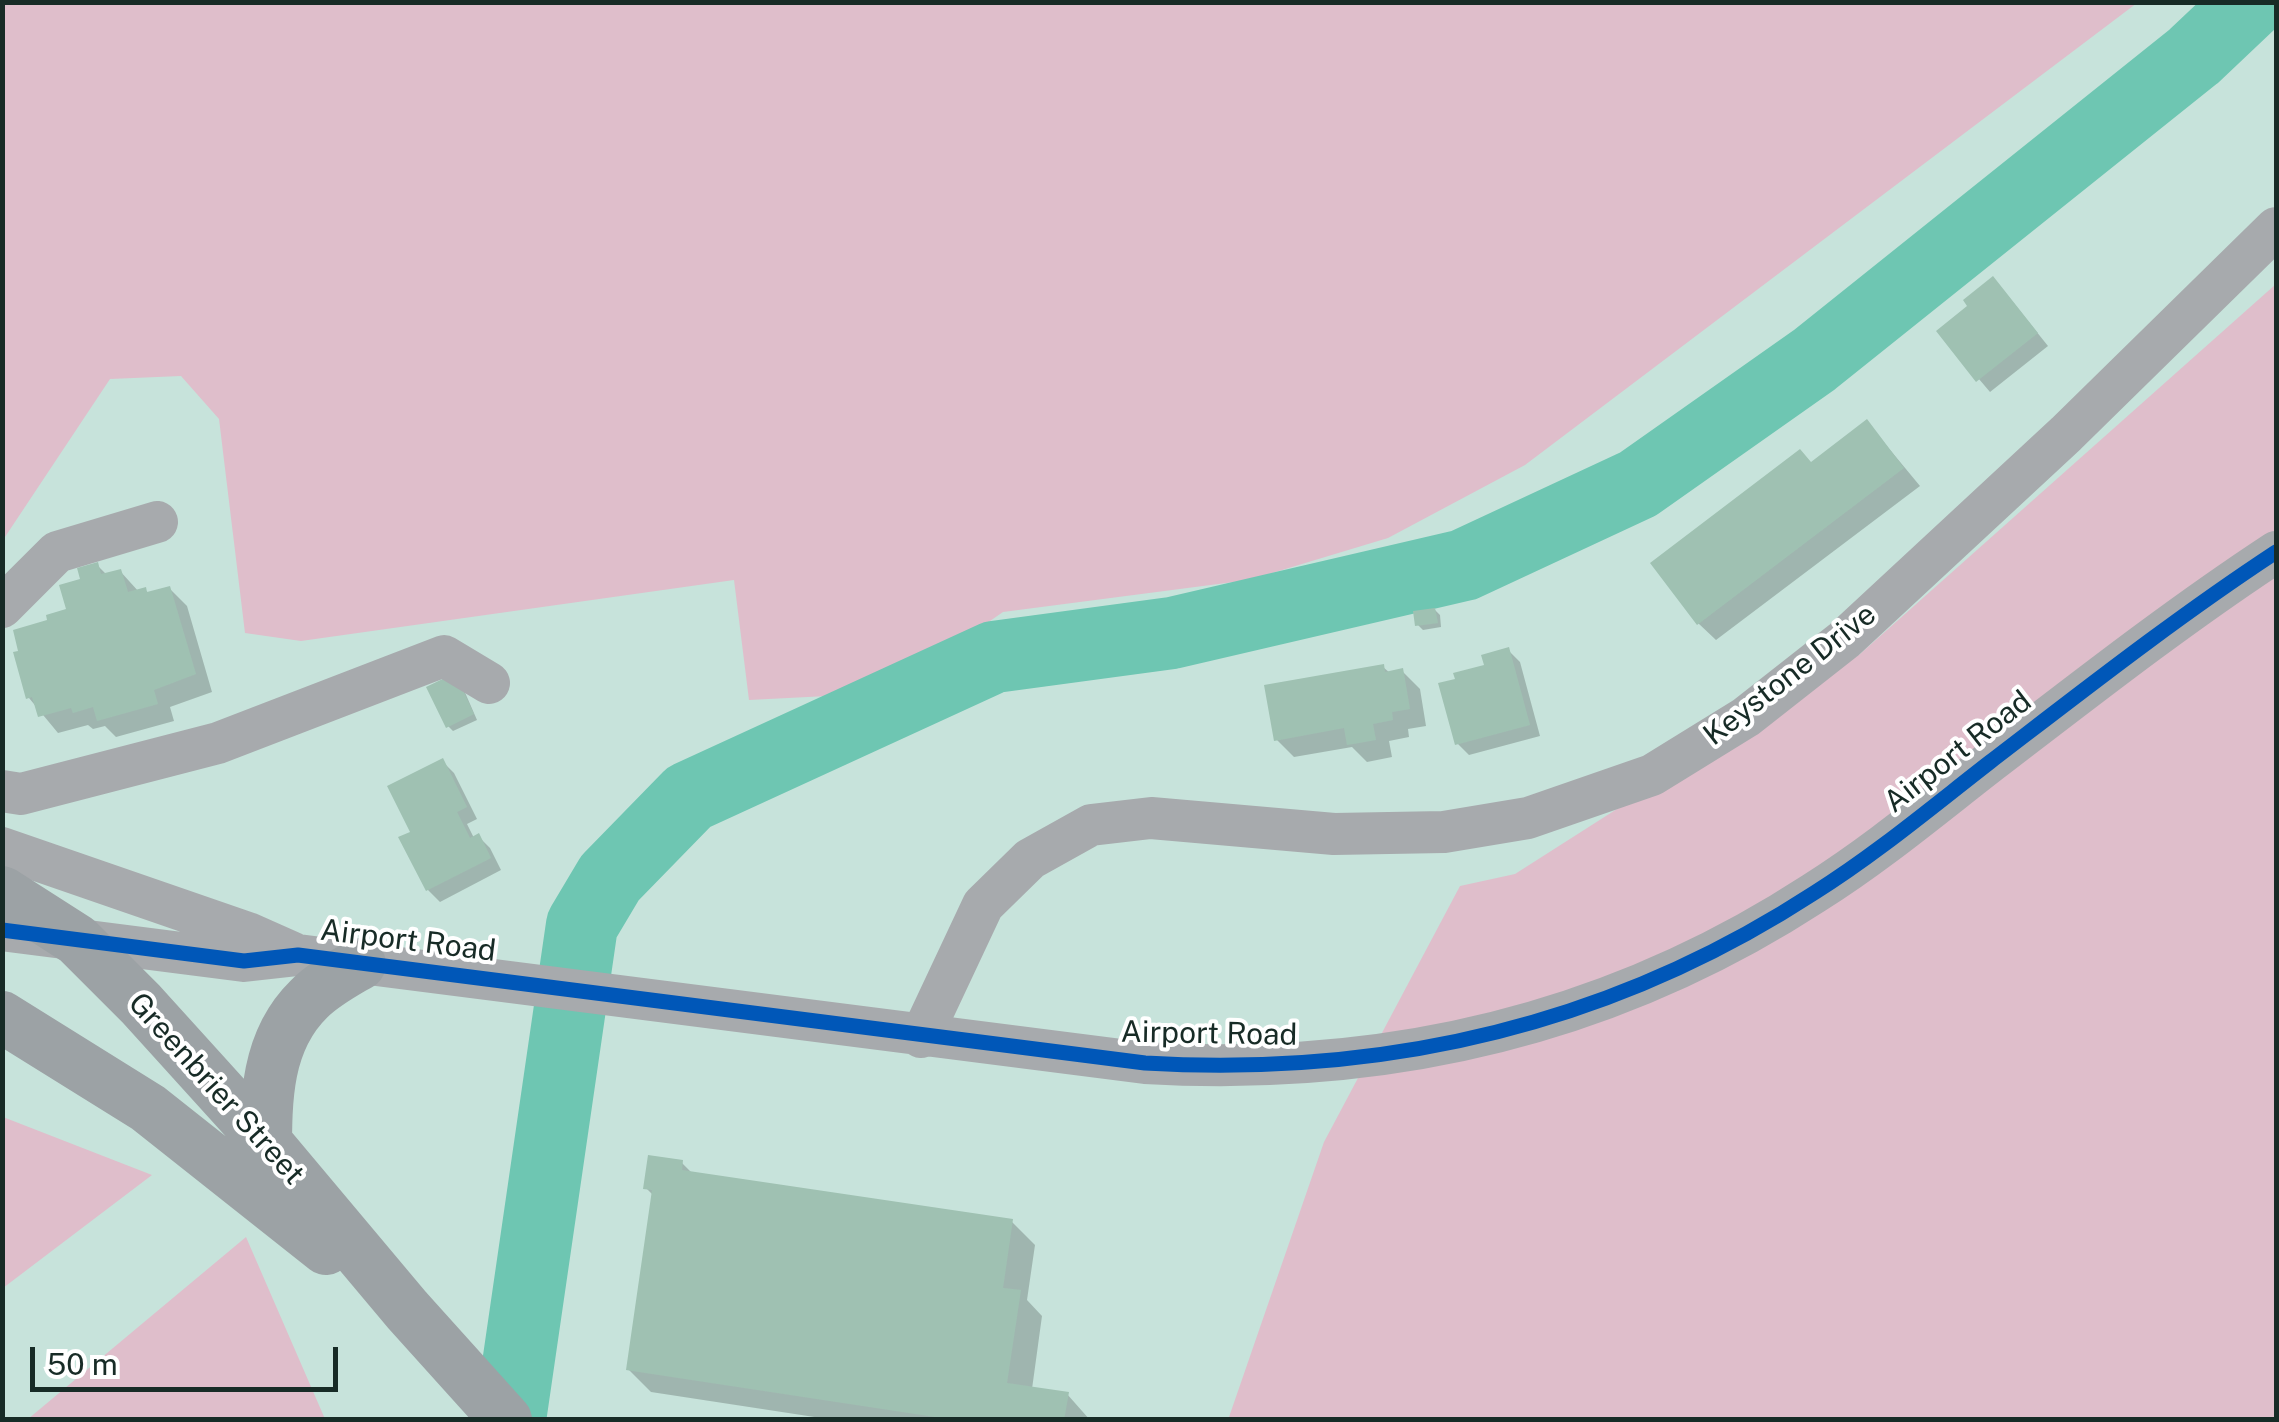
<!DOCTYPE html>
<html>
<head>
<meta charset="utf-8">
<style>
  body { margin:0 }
  #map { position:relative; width:2279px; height:1422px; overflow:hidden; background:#c7e3db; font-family:"Public Sans",sans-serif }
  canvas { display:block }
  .frame { position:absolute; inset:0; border:5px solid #172b26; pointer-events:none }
  .scale { position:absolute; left:30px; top:1347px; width:308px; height:45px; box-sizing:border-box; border:5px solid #172b26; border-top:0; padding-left:12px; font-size:30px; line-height:35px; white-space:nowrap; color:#172b26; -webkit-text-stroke:8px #fff; paint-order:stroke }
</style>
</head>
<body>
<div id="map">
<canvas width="2279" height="1422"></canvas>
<div class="frame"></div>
<div class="scale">50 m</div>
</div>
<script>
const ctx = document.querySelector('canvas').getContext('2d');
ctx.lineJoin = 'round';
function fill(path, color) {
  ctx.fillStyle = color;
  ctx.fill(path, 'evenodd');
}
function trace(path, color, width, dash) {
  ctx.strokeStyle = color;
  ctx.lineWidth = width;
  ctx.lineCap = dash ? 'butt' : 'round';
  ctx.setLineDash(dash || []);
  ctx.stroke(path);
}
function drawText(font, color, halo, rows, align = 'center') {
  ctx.font = font + ' "Public Sans",sans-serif';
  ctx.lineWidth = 8;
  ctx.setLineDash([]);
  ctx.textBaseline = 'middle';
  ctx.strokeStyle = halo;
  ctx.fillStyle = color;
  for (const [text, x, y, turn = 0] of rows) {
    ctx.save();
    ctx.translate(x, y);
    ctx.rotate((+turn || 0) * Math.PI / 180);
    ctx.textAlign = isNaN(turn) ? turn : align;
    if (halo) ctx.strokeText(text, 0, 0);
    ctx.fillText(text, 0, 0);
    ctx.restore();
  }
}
fill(new Path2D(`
  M 3,2 L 2137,2 L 2137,3 L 1525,465 L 1388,538 L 1249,580 L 1003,612 L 886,693 L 749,700 L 734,580 L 301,641 L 245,633 L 219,419 L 181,376 L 110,379 L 3,540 Z
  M 2276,284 L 2276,1419 L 1228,1420 L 1324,1142 L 1460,886 L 1515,874 L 1860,654 Z
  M 3,1117 L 152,1175 L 3,1288 Z
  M 246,1237 L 325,1419 L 28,1419 Z`), '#dfbecb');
fill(new Path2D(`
  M 2004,291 L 2048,346 L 1990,392 L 1939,332 L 1971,307 Z
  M 1867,422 L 1920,486 L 1716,640 L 1698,623 Z
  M 97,565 L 107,575 L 120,571 L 139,592 L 145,590 L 150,594 L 169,588 L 187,606 L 212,692 L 170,707 L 174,721 L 116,737 L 105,726 L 93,729 L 88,725 L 58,733 L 29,698 L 50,621 L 69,611 L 83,580 Z
  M 1435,610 L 1440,615 L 1441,627 L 1423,630 L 1418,625 Z
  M 1508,650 L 1520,662 L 1540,736 L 1469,755 L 1457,743 L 1459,681 L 1487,666 Z
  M 1383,667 L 1390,673 L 1402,671 L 1420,689 L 1426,726 L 1408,729 L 1409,737 L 1389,741 L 1392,757 L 1367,762 L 1352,747 L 1294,757 L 1276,739 Z
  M 460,681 L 477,720 L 453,731 L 448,726 Z
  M 442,761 L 454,773 L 477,819 L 467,824 L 474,838 L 478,836 L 490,848 L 501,870 L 440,902 L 428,890 L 402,839 L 413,833 Z
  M 682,1163 L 693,1174 L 1012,1222 L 1035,1245 L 1027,1300 L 1042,1316 L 1032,1389 L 1067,1394 L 1090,1420 L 834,1420 L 651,1392 L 628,1369 L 653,1195 L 646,1188 Z`), '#0003');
trace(new Path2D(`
  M 510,1420 L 582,925 L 610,878 L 689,797 L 994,657 L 1172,633 L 1464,565 L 1638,484 L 1814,360 L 2194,56 L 2251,2`), '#6ec6b2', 72);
fill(new Path2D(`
  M 1993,276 L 2038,333 L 1976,382 L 1936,331 L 1967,306 L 1963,300 Z
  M 1867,419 L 1904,468 L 1697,625 L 1650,563 L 1800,449 L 1811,462 Z
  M 98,562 L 101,574 L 121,569 L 128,592 L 146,587 L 147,592 L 170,586 L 196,674 L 154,690 L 158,704 L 97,721 L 93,707 L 73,713 L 71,708 L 38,717 L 32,697 L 26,699 L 13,652 L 18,651 L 13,630 L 47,620 L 46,615 L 66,609 L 59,585 L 80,579 L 77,568 Z
  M 1435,608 L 1438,623 L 1415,626 L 1413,611 Z
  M 1509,647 L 1530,725 L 1455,745 L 1438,683 L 1455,679 L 1453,673 L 1484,665 L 1481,655 Z
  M 1384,664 L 1385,672 L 1403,668 L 1410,709 L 1392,712 L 1393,720 L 1373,724 L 1376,740 L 1347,745 L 1344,728 L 1274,741 L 1264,685 Z
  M 455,673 L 474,714 L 446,728 L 426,687 Z
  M 443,758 L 467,807 L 457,812 L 470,838 L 479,833 L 491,858 L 426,891 L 398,837 L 410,832 L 387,786 Z
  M 648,1155 L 683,1160 L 682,1170 L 1013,1219 L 1003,1288 L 1021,1290 L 1007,1383 L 1069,1392 L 1064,1420 L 955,1420 L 626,1370 L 652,1190 L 643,1189 Z`), '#9fc1b2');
trace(new Path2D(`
  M 2,607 L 57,552 L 157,522
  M 2,791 L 21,794 L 218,743 L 444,656 L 489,683
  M 2,848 L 248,933 L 293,953
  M 2,930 L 244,961 L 298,955 L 1145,1063 C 1386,1077 1611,1025 1814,893 C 1876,854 1932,807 1990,762 C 2084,690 2177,617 2276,552
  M 921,1037 L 983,905 L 1030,859 L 1091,825 L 1151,818 L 1334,834 L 1444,832 L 1528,818 L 1652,775 L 1746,717 L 1844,640 L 2066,434 L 2276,228`), '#a7aaad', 42);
trace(new Path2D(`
  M 2,892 L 77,940 L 141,1004 L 266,1142 L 407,1310 L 506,1420
  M 2,1017 L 148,1108 L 326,1249
  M 266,1159 C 266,1102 265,1042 309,999 C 324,984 343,974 360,964`), '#9ca2a5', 52);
trace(new Path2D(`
  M 2,930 L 244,961 L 298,955 L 1145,1063 C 1386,1077 1611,1025 1814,893 C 1876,854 1932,807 1990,762 C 2084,690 2177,617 2276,552`), '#0057b8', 15);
drawText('30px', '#172b26', '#fff', [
  ["Keystone Drive",1790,675,-38],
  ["Airport Road",1958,752,-38],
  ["Airport Road",408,941,7],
  ["Airport Road",1209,1034,1],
  ["Greenbrier Street",216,1089,48]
]);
</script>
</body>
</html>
